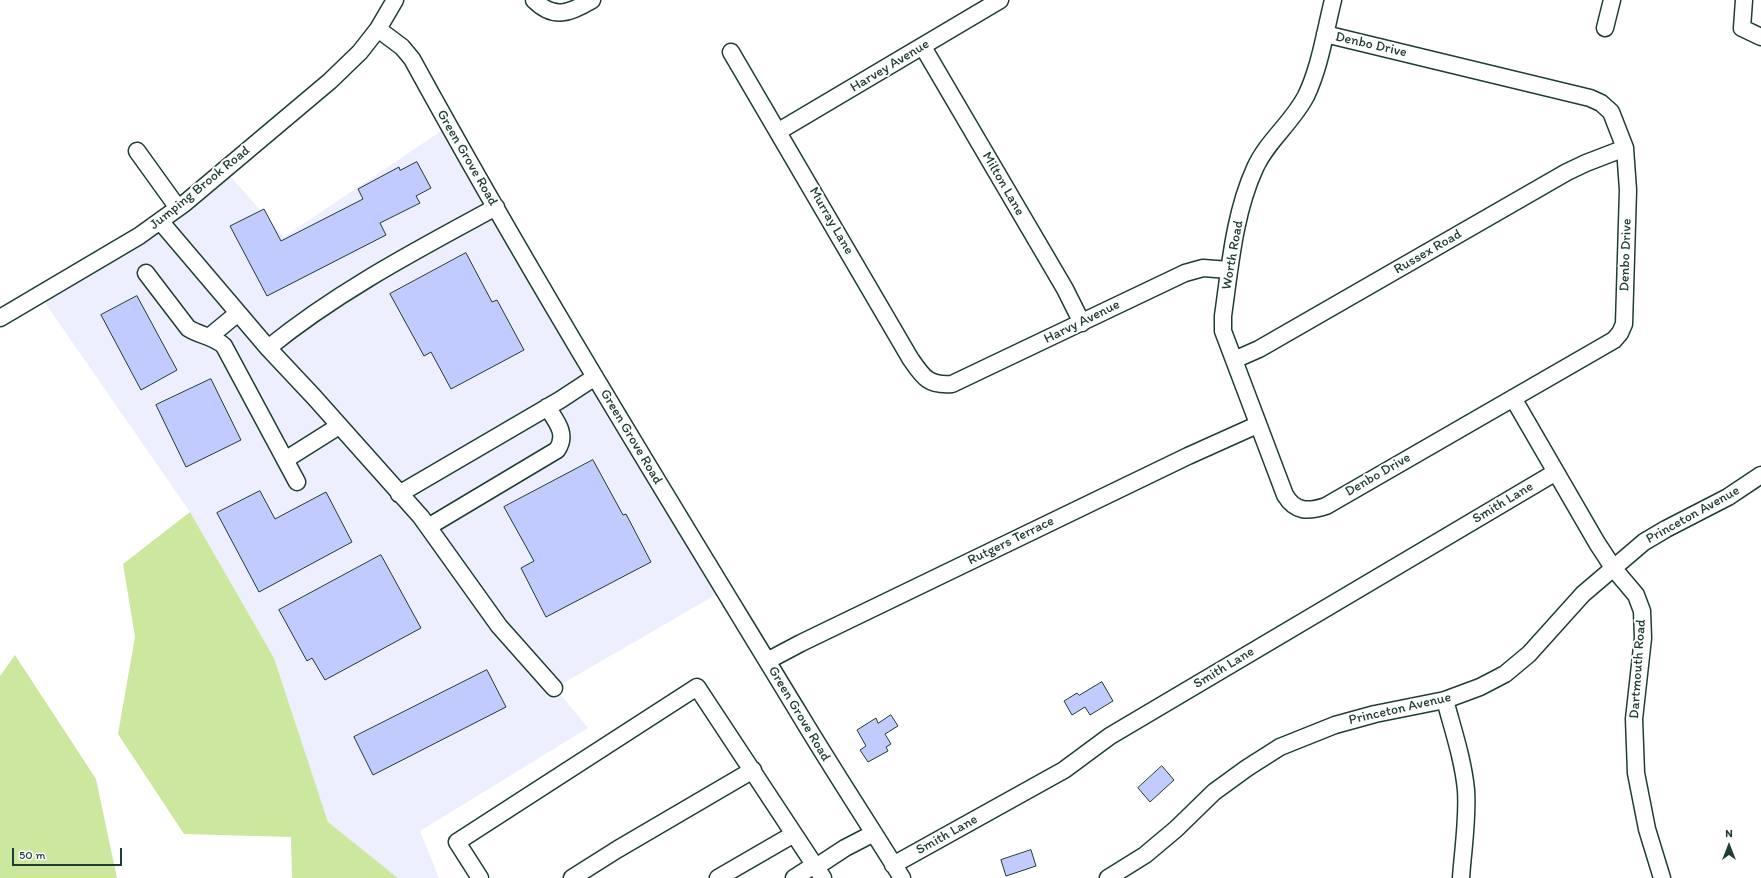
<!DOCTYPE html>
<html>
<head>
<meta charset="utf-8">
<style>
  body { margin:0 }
  #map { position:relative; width:1761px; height:878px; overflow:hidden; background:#fff; font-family:Itim,sans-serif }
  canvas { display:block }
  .north { position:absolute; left:1709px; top:826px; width:40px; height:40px; -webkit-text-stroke:3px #fff; paint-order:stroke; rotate:0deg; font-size:11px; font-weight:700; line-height:16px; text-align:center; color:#1f3d34 }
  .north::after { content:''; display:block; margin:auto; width:14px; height:18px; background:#1f3d34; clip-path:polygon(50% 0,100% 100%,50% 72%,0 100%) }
  .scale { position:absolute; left:12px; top:848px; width:110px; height:18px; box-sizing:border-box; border:2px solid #1f3d34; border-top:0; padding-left:5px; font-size:12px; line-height:14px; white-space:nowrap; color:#1f3d34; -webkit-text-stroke:3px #fff; paint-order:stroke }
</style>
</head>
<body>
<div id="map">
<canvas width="1761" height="878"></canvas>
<div class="north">N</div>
<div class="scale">50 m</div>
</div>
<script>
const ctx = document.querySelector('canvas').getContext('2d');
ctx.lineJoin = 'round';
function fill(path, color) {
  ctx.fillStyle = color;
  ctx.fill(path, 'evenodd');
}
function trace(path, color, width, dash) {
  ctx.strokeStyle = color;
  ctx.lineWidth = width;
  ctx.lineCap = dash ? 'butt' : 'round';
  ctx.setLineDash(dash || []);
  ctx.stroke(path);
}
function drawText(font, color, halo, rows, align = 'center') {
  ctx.font = font + ' Itim,sans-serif';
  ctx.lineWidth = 4;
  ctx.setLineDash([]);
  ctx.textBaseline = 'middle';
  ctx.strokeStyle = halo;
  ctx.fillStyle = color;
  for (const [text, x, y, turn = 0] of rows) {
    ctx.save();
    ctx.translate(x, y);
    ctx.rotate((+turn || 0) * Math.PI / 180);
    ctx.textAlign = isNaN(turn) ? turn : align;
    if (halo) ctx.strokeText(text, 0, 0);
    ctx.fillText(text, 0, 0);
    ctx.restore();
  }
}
fill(new Path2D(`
  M 450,125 L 724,590 L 555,688 L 588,728 L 420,831 L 439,878 L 398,878 L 328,822 L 274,658 L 190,512 L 45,303 L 108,246 L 224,169 L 284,237 Z`), '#edeffe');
fill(new Path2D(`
  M 190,512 L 274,658 L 328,822 L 398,878 L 292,878 L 291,837 L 184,834 L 118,734 L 135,637 L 123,564 Z
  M 15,655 L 96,779 L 117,878 L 0,878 L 0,676 Z`), '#cce79e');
const building = new Path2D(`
  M 417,162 L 431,188 L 416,196 L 420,203 L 380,223 L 386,235 L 267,296 L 230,226 L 264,209 L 281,241 L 363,199 L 358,189 L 399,167 L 400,170 Z
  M 466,253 L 492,302 L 497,300 L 524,350 L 451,389 L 431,352 L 424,356 L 390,294 Z
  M 137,296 L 177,370 L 141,390 L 101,315 Z
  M 211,379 L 241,440 L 186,467 L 156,405 Z
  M 593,460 L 623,515 L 626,514 L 651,562 L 546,617 L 521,568 L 534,561 L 504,507 Z
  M 260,491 L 275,519 L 326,492 L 352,542 L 259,592 L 217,513 Z
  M 381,555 L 421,628 L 325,680 L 312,658 L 307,661 L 279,610 Z
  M 487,670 L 506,707 L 373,775 L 354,737 Z
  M 1102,682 L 1113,701 L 1090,715 L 1085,707 L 1072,715 L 1064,701 L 1077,693 L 1079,695 Z
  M 891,715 L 898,726 L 885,734 L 891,744 L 886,747 L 888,751 L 868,762 L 860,750 L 866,746 L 857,730 L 876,718 L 878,723 Z
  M 1162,766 L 1174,780 L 1150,802 L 1138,788 Z
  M 1031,850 L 1036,866 L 1006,876 L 1001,860 Z`);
fill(building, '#c2cbfd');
trace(building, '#1f3d34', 1);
const minor = new Path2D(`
  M 534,0 C 554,20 570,13 592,0
  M 1744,0 L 1742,28 L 1761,37
  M 1605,28 L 1612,0
  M 378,29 L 402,47 L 412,59 C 534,282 668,498 800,715 C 833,770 868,823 902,878
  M 1325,34 L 1590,98 L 1601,103 L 1611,112 L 1625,148 L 1628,190 L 1624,324 L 1620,333 L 1614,340 L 1326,506 C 1308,512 1295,512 1285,495 L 1223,331 L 1223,316 C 1230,267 1234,214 1255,168 C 1267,141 1292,123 1306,96 C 1320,67 1325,32 1333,0
  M 923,47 L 1065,289 L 1082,323
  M 731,52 L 910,358 C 923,377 928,386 952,384 L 1185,273 L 1203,268 L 1229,270
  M 779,131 L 1000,0
  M 137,151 L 178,208
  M 160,221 L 268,348 L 314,397 L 421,517 L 499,626 L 554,688
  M 146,273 L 188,328 C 200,336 214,336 224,346 L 297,482
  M 0,318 L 139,236 L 185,203 L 330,81 L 360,52 L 378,29 L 395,0
  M 209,337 L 238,313
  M 268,348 C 338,291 417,250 496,207
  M 1234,360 L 1259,349 L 1567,172 L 1586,163 L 1625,148
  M 1513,398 L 1597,543 L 1614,569 L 1636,595 L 1642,611 L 1643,638 L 1634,719 L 1636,773 L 1647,829 L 1662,878
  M 285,460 L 339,426
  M 399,494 L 560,400 L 595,377
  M 428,527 L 557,450 C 568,434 556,421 547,407
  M 767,661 L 801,643 L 1188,456 L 1257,425
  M 1445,700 C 1453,730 1463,759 1466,790 C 1468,819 1463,849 1461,878
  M 893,865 L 1064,770 L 1110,736 L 1556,472
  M 480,878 L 457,842 L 697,687 L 823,878
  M 572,878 L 618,849 L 753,770
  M 718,878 L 794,834
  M 794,878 L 808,869 L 816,867 L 845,848 L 874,833
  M 1108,878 L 1145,855 L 1176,829 L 1214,792 L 1247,768 L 1280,747 L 1335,725 L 1375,714 L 1445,700 L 1480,687 L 1505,674 L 1529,654 L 1583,594 L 1644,542 L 1666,529 L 1728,497 L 1761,475`);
trace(minor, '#1f3d34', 19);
trace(minor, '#fff', 16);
drawText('14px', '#1f3d34', '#fff', [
  ["Denbo Drive",1371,45,13],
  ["Harvey Avenue",890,66,-31],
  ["Green Grove Road",467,158,60],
  ["Milton Lane",1003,184,60],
  ["Jumping Brook Road",200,188,-39],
  ["Murray Lane",831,221,60],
  ["Russex Road",1428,252,-30],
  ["Worth Road",1233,255,-80],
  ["Denbo Drive",1626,255,-88],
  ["Harvy Avenue",1082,322,-26],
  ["Green Grove Road",631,437,59],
  ["Denbo Drive",1378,475,-30],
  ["Smith Lane",1503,503,-31],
  ["Princeton Avenue",1693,515,-29],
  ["Rutgers Terrace",1011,541,-26],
  ["Smith Lane",1224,668,-31],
  ["Dartmouth Road",1638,669,-86],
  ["Princeton Avenue",1400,709,-13],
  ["Green Grove Road",799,714,59],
  ["Smith Lane",947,835,-29]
]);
</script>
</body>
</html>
